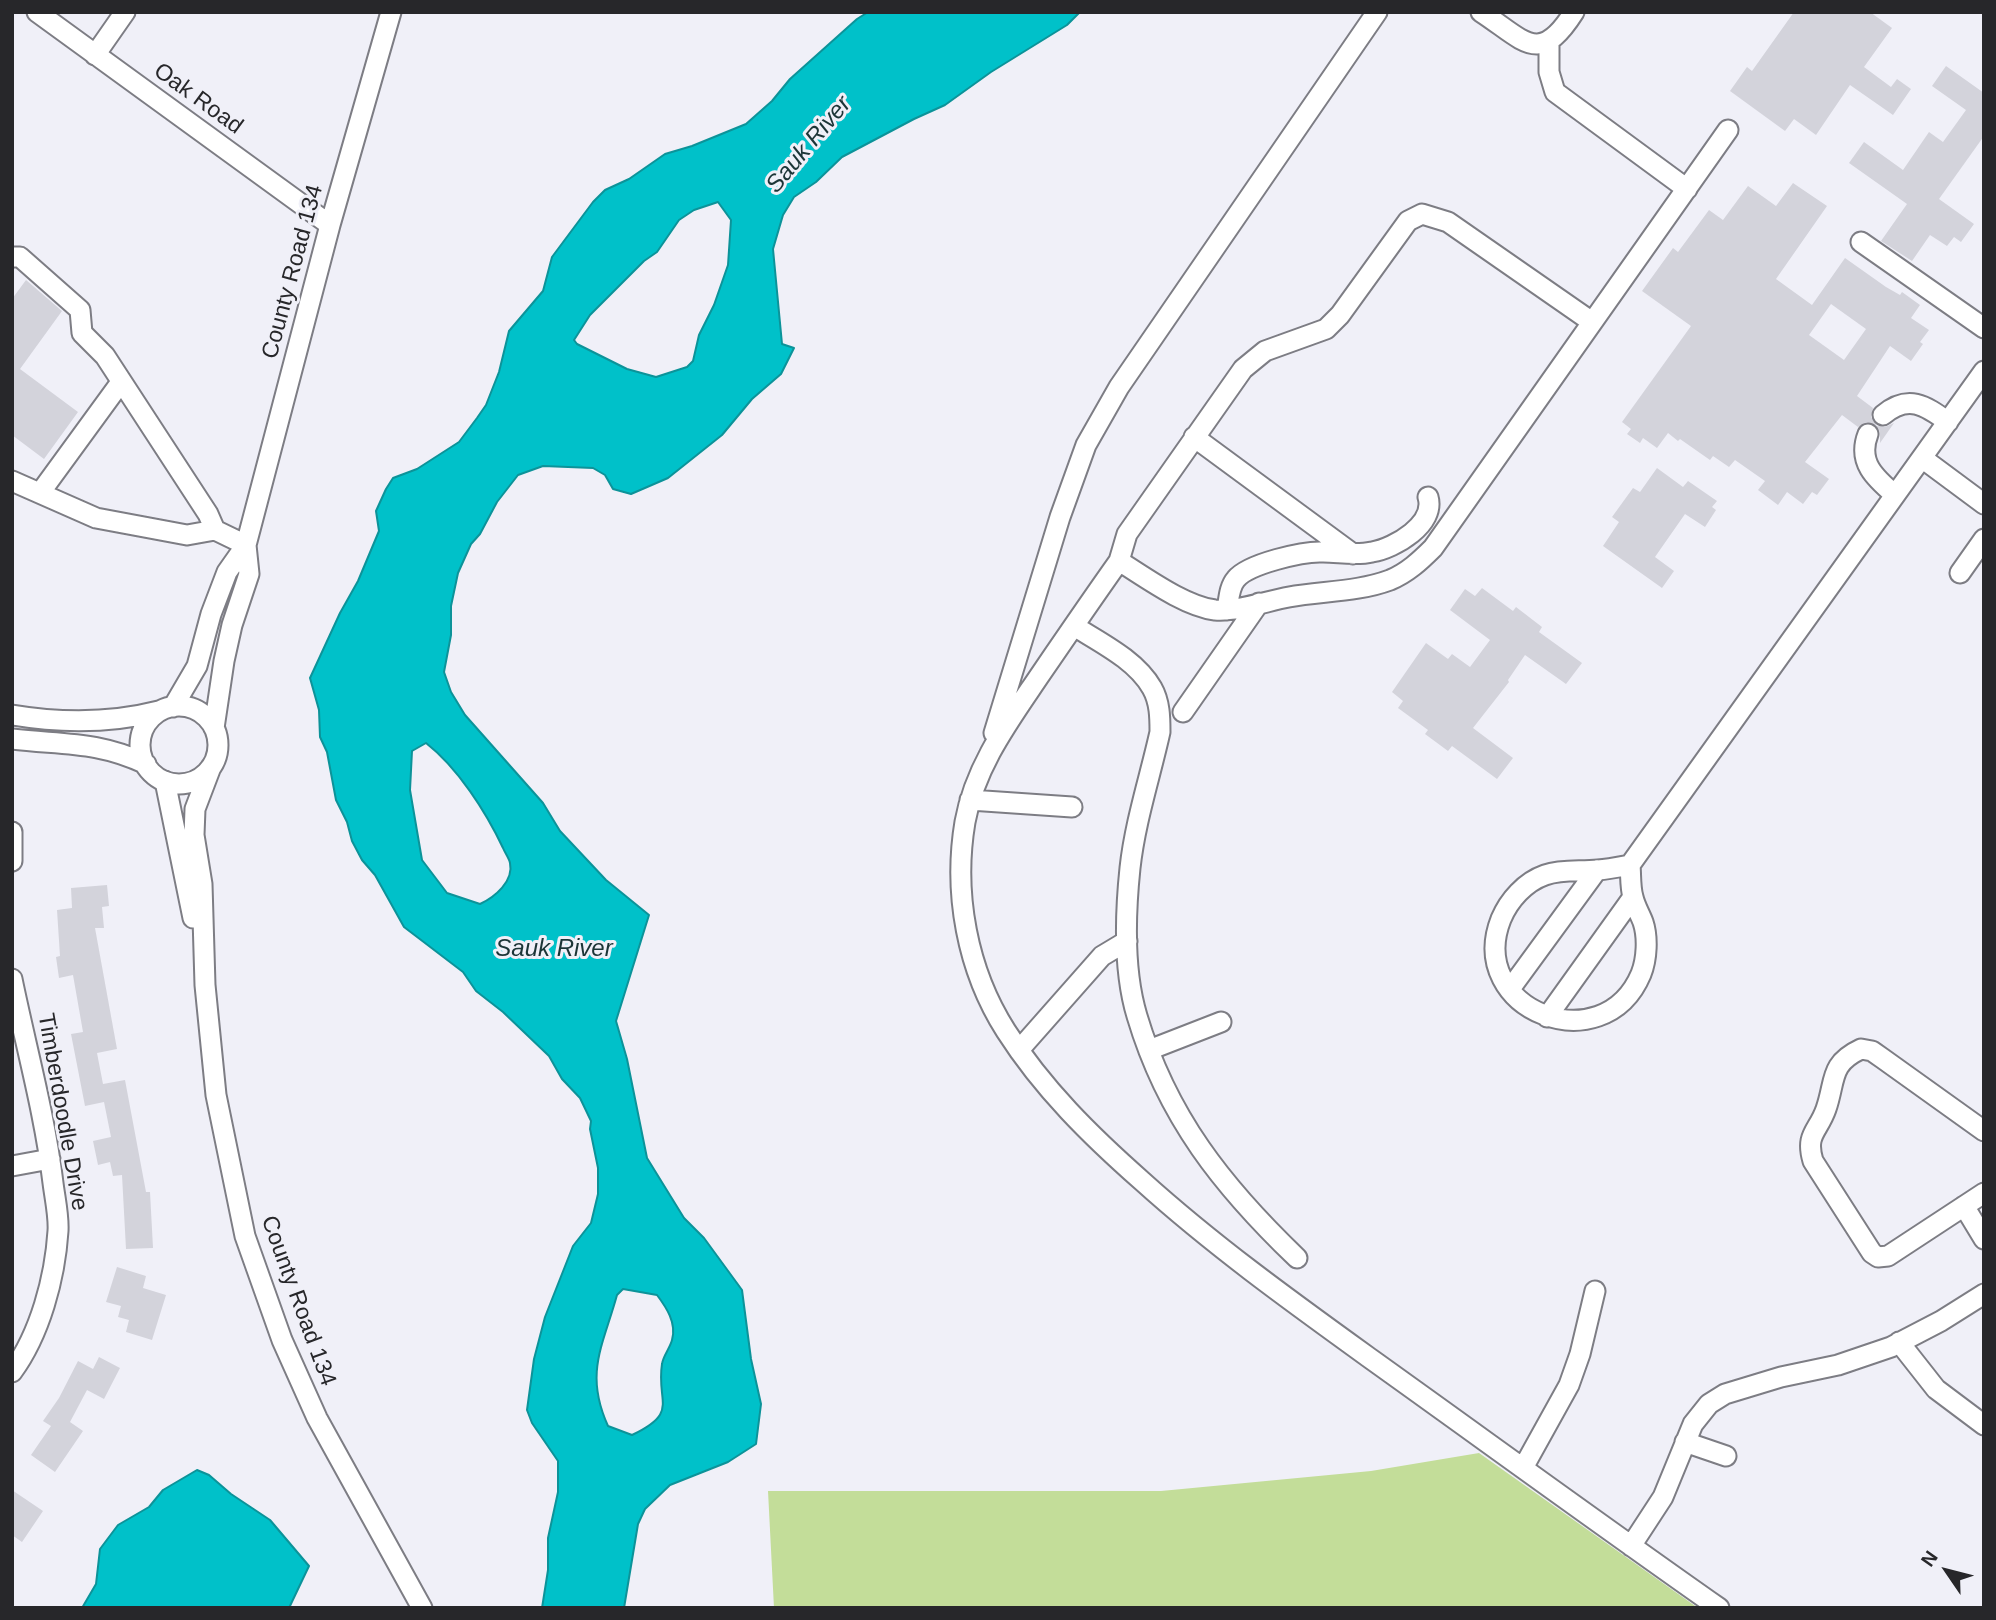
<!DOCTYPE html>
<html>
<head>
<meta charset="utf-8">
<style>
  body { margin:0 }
  #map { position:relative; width:1996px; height:1620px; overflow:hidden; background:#f0f0f8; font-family:Arial,sans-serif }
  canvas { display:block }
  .frame { position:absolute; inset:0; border:14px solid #27272a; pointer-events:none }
  .north { position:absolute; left:1912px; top:1536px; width:70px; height:70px; -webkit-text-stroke:5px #f0f0f8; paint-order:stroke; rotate:305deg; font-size:19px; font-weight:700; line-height:28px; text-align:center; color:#27272a }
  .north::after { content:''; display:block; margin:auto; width:24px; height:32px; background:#27272a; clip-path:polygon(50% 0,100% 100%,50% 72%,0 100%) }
</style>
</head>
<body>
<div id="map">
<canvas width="1996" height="1620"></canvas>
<div class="frame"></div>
<div class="north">N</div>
</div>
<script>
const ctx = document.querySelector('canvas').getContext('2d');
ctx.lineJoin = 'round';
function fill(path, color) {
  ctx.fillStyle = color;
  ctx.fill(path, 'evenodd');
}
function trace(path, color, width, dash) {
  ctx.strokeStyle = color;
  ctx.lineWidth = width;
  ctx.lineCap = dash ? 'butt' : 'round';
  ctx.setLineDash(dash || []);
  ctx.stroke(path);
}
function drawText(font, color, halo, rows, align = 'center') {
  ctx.font = font + ' Arial,sans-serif';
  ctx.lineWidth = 6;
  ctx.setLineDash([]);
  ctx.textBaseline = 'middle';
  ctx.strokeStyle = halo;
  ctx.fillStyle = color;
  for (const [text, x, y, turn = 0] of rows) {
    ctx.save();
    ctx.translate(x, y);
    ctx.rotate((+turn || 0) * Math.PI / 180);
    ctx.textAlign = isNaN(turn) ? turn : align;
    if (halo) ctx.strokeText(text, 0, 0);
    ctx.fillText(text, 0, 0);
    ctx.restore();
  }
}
fill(new Path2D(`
  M 1479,1453 L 1698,1608 L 774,1608 L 768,1491 L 1161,1491 L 1371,1471 Z`), '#c3dd99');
const water = new Path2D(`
  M 868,12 L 1080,12 L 1067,25 L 991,72 L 945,105 L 914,119 L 842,157 L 816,182 L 794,197 L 783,215 L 773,249 L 782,344 L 794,348 L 781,374 L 752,399 L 722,435 L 668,478 L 631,494 L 613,489 L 605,475 L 593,468 L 543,466 L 518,475 L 497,502 L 480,534 L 471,544 L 458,573 L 451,606 L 451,635 L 444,672 L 451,692 L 465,715 L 543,803 L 560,831 L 606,880 L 649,915 L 616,1021 L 627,1059 L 647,1158 L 684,1218 L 704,1238 L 742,1290 L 751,1359 L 761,1404 L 756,1444 L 728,1462 L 670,1485 L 645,1509 L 638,1524 L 624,1608 L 542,1608 L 548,1570 L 548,1538 L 558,1492 L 558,1461 L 532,1423 L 527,1410 L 534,1359 L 545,1317 L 573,1246 L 591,1223 L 598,1194 L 598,1168 L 590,1129 L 591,1121 L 580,1098 L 562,1079 L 549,1056 L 503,1012 L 476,991 L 463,972 L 404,927 L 375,875 L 362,860 L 352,841 L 347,822 L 336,800 L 327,752 L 320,737 L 319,710 L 310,678 L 340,613 L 358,581 L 379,531 L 376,511 L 386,489 L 393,478 L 417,469 L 459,442 L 477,418 L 486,405 L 499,372 L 509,331 L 543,291 L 552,257 L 593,202 L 605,190 L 629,179 L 665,154 L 692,146 L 746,124 L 772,101 L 790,79 L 857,19 ZM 718,202 L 731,220 L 728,265 L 714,305 L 699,335 L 693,361 L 687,367 L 656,377 L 627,369 L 577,344 L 574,340 L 590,315 L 644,261 L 657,252 L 679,220 L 694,210 ZM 426,743 C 458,768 486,812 503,848 C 505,853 509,858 510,863 C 514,881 495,897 480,904 L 447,893 L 422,860 L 410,790 L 412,751 ZM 623,1289 L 657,1295 C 666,1307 677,1323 672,1340 C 670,1348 663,1356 662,1364 C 656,1403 680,1412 632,1435 L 608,1426 C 584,1373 603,1346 617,1295 Z
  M 197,1470 L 209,1475 L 231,1494 L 270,1520 L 309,1566 L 289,1608 L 82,1608 L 96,1584 L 100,1549 L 118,1525 L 149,1507 L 163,1490 Z`);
fill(water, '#00c1c9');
trace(water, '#0c9399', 2);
fill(new Path2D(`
  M 1794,12 L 1870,12 L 1892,28 L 1864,67 L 1891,87 L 1897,79 L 1911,89 L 1893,115 L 1850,85 L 1816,135 L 1794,119 L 1785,131 L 1730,91 L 1747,67 L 1752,71 Z
  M 1946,66 L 1984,93 L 1984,136 L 1939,199 L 1974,224 L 1961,242 L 1954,237 L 1947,246 L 1930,235 L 1912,261 L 1881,241 L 1907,204 L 1849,163 L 1864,142 L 1903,170 L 1929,132 L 1943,142 L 1966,110 L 1932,86 Z
  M 1793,183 L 1827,206 L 1776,279 L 1812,305 L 1845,258 L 1886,287 L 1900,295 L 1902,292 L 1920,305 L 1911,318 L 1929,330 L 1920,342 L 1923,344 L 1911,361 L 1890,346 L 1857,396 L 1873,408 L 1871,417 L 1877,426 L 1885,427 L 1894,423 L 1880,443 L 1880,432 L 1876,425 L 1866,422 L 1858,427 L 1842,415 L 1805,462 L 1829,479 L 1817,495 L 1812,492 L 1803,504 L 1787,492 L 1778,505 L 1758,490 L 1765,481 L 1735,460 L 1729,467 L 1713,456 L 1710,460 L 1680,439 L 1678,441 L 1668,433 L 1657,448 L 1643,438 L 1640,443 L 1627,434 L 1631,429 L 1622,422 L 1691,326 L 1642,291 L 1673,248 L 1678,252 L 1709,210 L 1723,220 L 1748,186 L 1776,206 ZM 1831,304 L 1866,329 L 1844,360 L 1809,335 Z
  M 26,280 L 62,311 L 20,369 L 78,412 L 44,459 L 12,435 L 12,299 Z
  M 1657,468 L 1683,487 L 1688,481 L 1717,501 L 1712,507 L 1716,510 L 1705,527 L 1685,514 L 1655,557 L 1674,571 L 1662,588 L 1603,546 L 1619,522 L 1612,517 L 1633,488 L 1640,492 Z
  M 1482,588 L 1513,611 L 1516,607 L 1542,627 L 1539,632 L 1582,663 L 1566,684 L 1525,655 L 1508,680 L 1509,682 L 1473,728 L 1513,758 L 1497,779 L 1452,746 L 1448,751 L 1425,734 L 1428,730 L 1398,708 L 1403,701 L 1392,692 L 1426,643 L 1448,659 L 1452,654 L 1470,667 L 1490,640 L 1450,610 L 1465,589 L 1475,596 Z
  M 107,885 L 109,906 L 102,907 L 104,928 L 95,928 L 117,1049 L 97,1053 L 103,1084 L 125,1080 L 146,1192 L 150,1192 L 153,1248 L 126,1249 L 122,1175 L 113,1176 L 110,1162 L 98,1165 L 93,1141 L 111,1137 L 104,1102 L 85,1106 L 71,1034 L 83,1032 L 73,975 L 59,978 L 56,957 L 60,956 L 57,910 L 72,908 L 71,888 Z
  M 117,1267 L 146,1276 L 143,1288 L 166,1295 L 152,1340 L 126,1332 L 129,1320 L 118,1317 L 121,1306 L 106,1302 Z
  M 99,1357 L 120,1368 L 104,1399 L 87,1390 L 70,1422 L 83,1431 L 55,1472 L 31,1455 L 51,1426 L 43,1421 L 59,1398 L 78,1361 L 93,1369 Z
  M 12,1490 L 43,1511 L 22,1542 L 12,1535 Z`), '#d3d3db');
const minor = new Path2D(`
  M 37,12 L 330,225
  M 1481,12 C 1524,40 1539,67 1574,12
  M 1549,41 L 1549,72 L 1555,92 L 1687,189
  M 95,55 L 125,12
  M 1861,242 L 1984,328
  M 12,257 L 20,257 L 80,310 L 82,333 L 105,356 L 208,514 L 215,530
  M 1592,322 L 1448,222 L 1422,214 L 1408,221 L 1340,315 L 1326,329 L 1265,351 L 1243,369 L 1127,534 L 1119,561 C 1092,599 1066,637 1040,675 C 1009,721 975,766 965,822 C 953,893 967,970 1006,1031 C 1043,1089 1091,1136 1142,1181 C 1214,1246 1292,1302 1371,1359 C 1487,1442 1602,1526 1719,1608
  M 1883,415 C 1908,394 1925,405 1948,422
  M 1868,434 C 1857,462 1875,478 1895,495
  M 1194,437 L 1353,554
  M 1922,458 L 1984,504
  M 12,481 L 96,518 L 187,535 L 215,530 L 246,545
  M 40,493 L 121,382
  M 1119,561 C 1145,577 1184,606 1215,610 C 1236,612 1267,601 1289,597 C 1322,591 1358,592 1390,580 C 1407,573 1420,561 1433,548 L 1728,130
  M 1960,573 L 1984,539
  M 1227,610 C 1229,599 1229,587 1236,579 C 1248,564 1303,551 1323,552 C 1339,552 1355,556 1372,552 C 1395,548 1436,524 1428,497
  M 1074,626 C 1101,643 1136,660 1152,688 C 1160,702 1160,718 1160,732 C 1150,777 1135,822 1130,868 C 1125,916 1123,970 1137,1016 C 1167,1117 1223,1187 1297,1258
  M140 745a39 39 0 1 1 78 0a39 39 0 1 1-78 0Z
  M 173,707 L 197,666 L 211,614 L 227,572 L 246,545 L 330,225 L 391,12
  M 1183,712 L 1259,603
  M 12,715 C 60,723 112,723 159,711
  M 214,728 L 224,661 L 232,625 L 249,574 L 246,545
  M 994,733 L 1060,517 L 1086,445 L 1119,387 L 1377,12
  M 12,739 C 62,745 98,741 146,764
  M 211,767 L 195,809 L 194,835 L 202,884 L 205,985 L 216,1095 L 245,1236 L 282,1340 L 317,1418 L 422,1608
  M 165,781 L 193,918
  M 970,800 L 1072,807
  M 12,832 L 12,861
  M 1630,865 C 1619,867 1609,869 1598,870 C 1580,872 1563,869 1545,875 C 1525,882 1509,900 1501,919 C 1465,1010 1603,1064 1641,974 C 1647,959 1648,937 1643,922 C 1640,914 1635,906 1633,897 C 1630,887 1631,875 1630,865 L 1984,371
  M 12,979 C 26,1047 45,1115 53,1183 C 55,1199 59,1216 58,1231 C 55,1278 40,1334 12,1372
  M 1510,989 L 1597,870
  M 1547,1017 L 1633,897
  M 1019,1050 L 1102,956 L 1127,941
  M 1149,1050 L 1221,1022
  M 1984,1131 L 1882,1058 L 1872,1051 L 1861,1049 C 1829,1064 1836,1080 1826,1109 C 1818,1132 1805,1134 1813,1161 L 1872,1253 L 1878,1257 L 1888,1256 L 1984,1193
  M 12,1166 L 50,1159
  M 1964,1206 L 1984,1239
  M 1899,1342 L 1936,1389 L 1984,1425
  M 1685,1442 L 1726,1456
  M 1523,1468 L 1569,1385 L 1580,1354 L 1595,1291
  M 1631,1546 L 1663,1497 L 1693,1424 L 1709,1404 L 1725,1394 L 1781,1377 L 1838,1365 L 1891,1347 L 1941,1321 L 1984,1294`);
trace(minor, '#7d7d84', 23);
trace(minor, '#fff', 19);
drawText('23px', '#27272a', '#f0f0f8', [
  ["Oak Road",198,99,36],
  ["County Road 134",293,272,-75],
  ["Timberdoodle Drive",62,1112,80],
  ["County Road 134",298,1301,70]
]);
drawText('italic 24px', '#1c3537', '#f0f0f8', [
  ["Sauk River",809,145,-50],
  ["Sauk River",554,949]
]);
</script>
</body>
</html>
